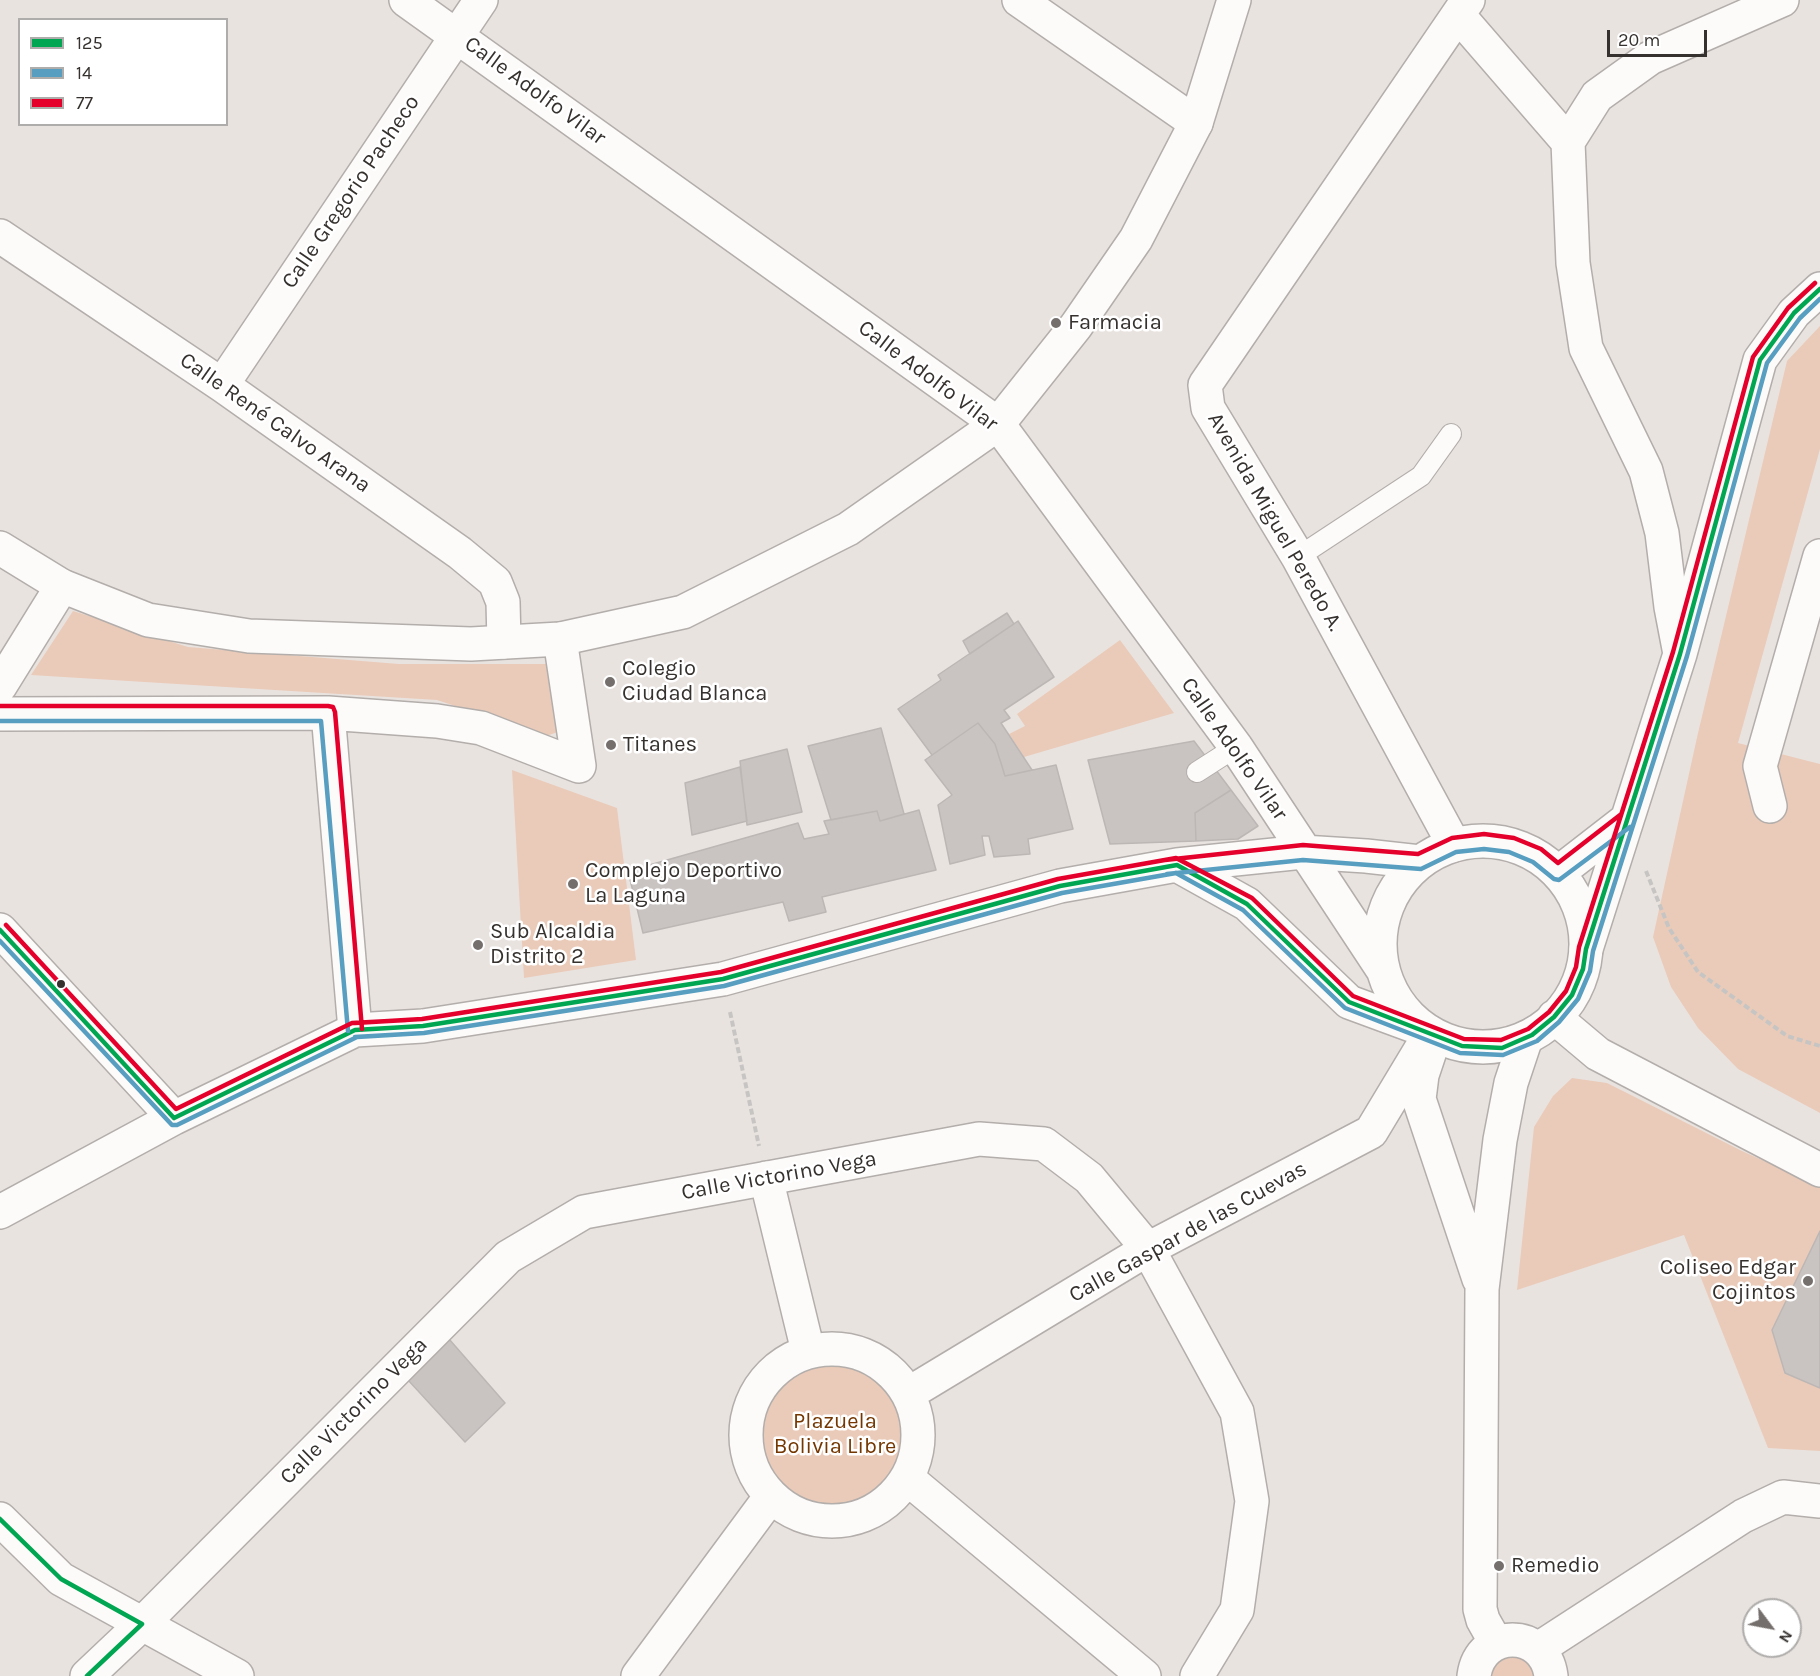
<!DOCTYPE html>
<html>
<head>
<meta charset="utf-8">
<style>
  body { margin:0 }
  #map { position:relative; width:1820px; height:1676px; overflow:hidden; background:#e9e3e0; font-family:Karla,sans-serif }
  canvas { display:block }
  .legend { position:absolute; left:18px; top:18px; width:210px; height:108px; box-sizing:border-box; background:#fff; border:2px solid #aeadab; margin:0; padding:8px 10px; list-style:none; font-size:18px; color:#35312e }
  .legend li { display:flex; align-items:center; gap:12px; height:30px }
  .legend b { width:30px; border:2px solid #aeadab }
  .north { position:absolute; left:1742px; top:1598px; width:60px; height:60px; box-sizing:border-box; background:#fff; border:2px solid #aeadab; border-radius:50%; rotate:122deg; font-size:16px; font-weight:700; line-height:24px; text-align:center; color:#35312e }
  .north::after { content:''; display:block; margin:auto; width:21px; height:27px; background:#746f6c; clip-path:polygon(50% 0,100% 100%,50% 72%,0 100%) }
  .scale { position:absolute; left:1607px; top:30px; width:100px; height:27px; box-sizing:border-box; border:3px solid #35312e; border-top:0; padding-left:8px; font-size:18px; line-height:21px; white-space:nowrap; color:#35312e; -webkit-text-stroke:4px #fff; paint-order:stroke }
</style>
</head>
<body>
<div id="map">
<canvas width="1820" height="1676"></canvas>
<ul class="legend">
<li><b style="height:8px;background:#00a651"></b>125</li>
<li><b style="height:8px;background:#579ec0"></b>14</li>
<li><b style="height:8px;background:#e4002b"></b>77</li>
</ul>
<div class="north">N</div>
<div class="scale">20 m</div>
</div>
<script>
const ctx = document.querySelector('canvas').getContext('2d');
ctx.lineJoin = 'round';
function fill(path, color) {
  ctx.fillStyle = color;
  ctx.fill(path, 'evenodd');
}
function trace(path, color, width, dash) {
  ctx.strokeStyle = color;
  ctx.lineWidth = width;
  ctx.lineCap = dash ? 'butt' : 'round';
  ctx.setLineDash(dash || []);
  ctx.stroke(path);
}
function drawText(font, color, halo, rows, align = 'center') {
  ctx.font = font + ' Karla,sans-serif';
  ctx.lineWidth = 5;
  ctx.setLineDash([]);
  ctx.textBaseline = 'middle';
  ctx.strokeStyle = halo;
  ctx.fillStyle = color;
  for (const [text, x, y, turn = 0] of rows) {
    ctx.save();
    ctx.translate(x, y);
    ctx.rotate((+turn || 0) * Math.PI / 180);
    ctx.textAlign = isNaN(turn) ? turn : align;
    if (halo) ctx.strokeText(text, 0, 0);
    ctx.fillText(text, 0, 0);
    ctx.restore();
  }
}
fill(new Path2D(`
  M 1820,326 L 1820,449 L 1738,743 L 1820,764 L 1820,1113 L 1738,1069 L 1698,1028 L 1671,987 L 1653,937 L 1698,733 L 1787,361 Z
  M 73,611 L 188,647 L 399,664 L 553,664 L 558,732 L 546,736 L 437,700 L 31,675 Z
  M 1120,640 L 1174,713 L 1024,757 L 1009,734 L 1025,726 L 1017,714 Z
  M 512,770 L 617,808 L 636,960 L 524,978 Z
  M 1572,1078 L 1607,1083 L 1742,1151 L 1820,1186 L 1820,1451 L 1768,1448 L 1684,1235 L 1517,1290 L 1534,1127 L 1553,1096 Z
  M760 1435a75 75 0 1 1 150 0a75 75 0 1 1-150 0Z
  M 1512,1656 C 1525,1658 1531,1664 1534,1676 L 1492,1676 C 1494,1664 1500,1659 1512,1656 Z`), '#eacbb9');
const building = new Path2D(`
  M 1007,613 L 1014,624 L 970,654 L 963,641 Z
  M 1018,621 L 1054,677 L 1004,710 L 1010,718 L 1001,723 L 1032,770 L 1005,776 L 995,744 L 978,723 L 932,755 L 898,709 L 941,680 L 938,675 Z
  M 978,723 L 995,744 L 1005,776 L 1056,765 L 1073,829 L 1028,839 L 1030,854 L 994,857 L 989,836 L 982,836 L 985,855 L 950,864 L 938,805 L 952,795 L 925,760 Z
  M 881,728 L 904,814 L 880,821 L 877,811 L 831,820 L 808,746 Z
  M 1194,741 L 1231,790 L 1195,813 L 1196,841 L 1110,844 L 1088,760 Z
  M 787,749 L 802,812 L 747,825 L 740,761 Z
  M 740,767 L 747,821 L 692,835 L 685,783 Z
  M 1231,790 L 1258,826 L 1238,839 L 1196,841 L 1195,813 Z
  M 919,810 L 936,870 L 822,897 L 826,912 L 789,921 L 783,902 L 643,933 L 628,871 L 798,823 L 804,839 L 829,834 L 824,821 L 877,811 L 880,821 Z
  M 1820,1231 L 1820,1388 L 1785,1373 L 1772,1330 Z
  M 449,1339 L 505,1403 L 465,1442 L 408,1380 Z`);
fill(building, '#c9c4c2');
trace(building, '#bcb7b5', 1.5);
const service = new Path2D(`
  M 1298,557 L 1421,476 L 1451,434
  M 1197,772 L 1236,747`);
const minor = new Path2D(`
  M 406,0 L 998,424
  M 1019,0 L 1196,123
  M 1459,16 L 1568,142
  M 0,236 L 222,385 L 460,553 L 495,582 L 503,602 L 504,642
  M 222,385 L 481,0
  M 1680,654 L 1671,607 L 1662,533 L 1646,471 L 1586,348 L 1573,263 L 1568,142 L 1597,96 L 1650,58 L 1782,0
  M 0,686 L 62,586
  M 328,713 L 437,721 L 481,728 L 579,766 L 560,639
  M 0,714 L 328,713 L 355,1030
  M 1770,806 L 1760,766 L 1820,556
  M 1454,845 L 1298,557 L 1208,408 L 1205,385 L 1468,0
  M 1177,865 L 1247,904 L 1349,1002 L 1425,1030
  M 1558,873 L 1625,821
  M 0,930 L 174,1118
  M 1586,949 L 1680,654 L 1760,360 L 1794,313 L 1820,289
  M 766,1178 L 808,1351
  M 0,1212 L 174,1118 L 355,1030 L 423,1026 L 723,979 L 1060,886 L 1177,865 L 1303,852
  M746 1435a86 86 0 1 1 172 0a86 86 0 1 1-172 0Z
  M 908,1394 L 1148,1249 L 1371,1132 L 1430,1034
  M 907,1478 L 1144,1676
  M 142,1624 L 508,1257 L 584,1212 L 979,1139 L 1044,1144 L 1089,1178 L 1148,1249 L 1237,1412 L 1252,1501 L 1237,1610 L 1197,1676
  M 1538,1649 L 1743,1516 L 1783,1497 L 1820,1501
  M 638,1676 L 771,1496`);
const tertiary = new Path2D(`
  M 1435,1036 L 1422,1075 L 1419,1099 L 1479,1279
  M 1496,1643 L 1483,1620 L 1480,1609 L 1482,1289 L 1500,1140 L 1511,1083 L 1526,1038
  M 87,1676 L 142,1624
  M 1474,1676 C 1480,1628 1545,1628 1551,1676`);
const secondary = new Path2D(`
  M 998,424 L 1236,747 L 1383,970
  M1380 944a103 103 0 1 1 206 0a103 103 0 1 1-206 0Z
  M 1303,852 L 1366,856 L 1420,862
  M 1554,1017 L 1598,1054 L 1820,1170`);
const primary = new Path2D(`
  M 0,548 L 62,586 L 148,620 L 249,636 L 471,644 L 560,639 L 683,612 L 848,529 L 998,424 L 1076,326 L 1136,239 L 1196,123 L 1234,0
  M 0,1519 L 61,1579 L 237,1676`);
trace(service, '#b3aeab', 22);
trace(minor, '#b3aeab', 36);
trace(tertiary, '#b3aeab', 36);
trace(secondary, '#b3aeab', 36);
trace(primary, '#b3aeab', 36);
trace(new Path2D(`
  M 1646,871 L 1669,928 L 1698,972 L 1787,1036 L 1820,1046
  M 730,1012 L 759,1146`), '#c7c5c3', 4, [6, 3]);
trace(service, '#fcfbfa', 20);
trace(minor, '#fcfbfa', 33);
trace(tertiary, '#fcfbfa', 33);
trace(secondary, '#fcfbfa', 33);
trace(primary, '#fcfbfa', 33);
trace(new Path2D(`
  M 0,930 L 174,1118
  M 174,1118 L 355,1030 L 423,1026 L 723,979 L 1060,886 L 1177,865 L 1247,904 L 1349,1002 L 1462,1046 L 1502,1048 L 1532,1035 L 1554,1017 L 1572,995 L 1583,969 L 1586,949 L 1680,654 L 1760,360 L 1794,313 L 1820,289
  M 0,1519 L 61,1579 L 142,1624
  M 87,1676 L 142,1624`), '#00a651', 4.5);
trace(new Path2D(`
  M 0,721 L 321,721 L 348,1031
  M 1167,874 L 1303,860 L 1421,869 L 1456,852 L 1484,849 L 1509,852 L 1533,862 L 1554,879 L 1559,880 L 1630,827
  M 0,941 L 172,1125 L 177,1125 L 357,1037 L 407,1034
  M 355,1037 L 424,1033 L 724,986 L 1062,893 L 1176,873 L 1243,910 L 1345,1008 L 1460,1053 L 1503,1055 L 1537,1041 L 1559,1022 L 1578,999 L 1590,971 L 1593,951 L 1687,656 L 1767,363 L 1800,318 L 1820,299`), '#579ec0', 4.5);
trace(new Path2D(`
  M 0,706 L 328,706 L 333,707 L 335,712 L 362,1029
  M 1165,860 L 1303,845 L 1418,854 L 1452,838 L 1484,834 L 1514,838 L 1541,849 L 1558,863 L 1620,815
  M 6,925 L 176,1109 L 352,1023 L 407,1020
  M 355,1023 L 422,1019 L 721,972 L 1058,879 L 1176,858 L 1252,898 L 1353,996 L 1464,1039 L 1501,1040 L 1528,1029 L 1549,1012 L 1566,991 L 1576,967 L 1579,947 L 1673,652 L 1753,357 L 1788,308 L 1815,283`), '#e4002b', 4.5);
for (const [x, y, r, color] of [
  [1056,323,6,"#746f6c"],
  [610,682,6,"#746f6c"],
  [611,745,6,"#746f6c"],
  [573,884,6,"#746f6c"],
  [478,945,6,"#746f6c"],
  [61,984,5,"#35312e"],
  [1808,1281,6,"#746f6c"],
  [1499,1566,6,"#746f6c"]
]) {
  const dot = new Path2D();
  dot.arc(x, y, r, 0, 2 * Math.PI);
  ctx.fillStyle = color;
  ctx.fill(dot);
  trace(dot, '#fff', 2);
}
drawText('22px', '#35312e', '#fff', [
  ["Calle Adolfo Vilar",535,91,36],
  ["Calle Gregorio Pacheco",351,192,-56],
  ["Calle Adolfo Vilar",928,376,37],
  ["Calle René Calvo Arana",275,423,35],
  ["Avenida Miguel Peredo A.",1275,522,60],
  ["Calle Adolfo Vilar",1234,749,55],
  ["Calle Victorino Vega",779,1176,-10],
  ["Calle Gaspar de las Cuevas",1188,1232,-29],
  ["Calle Victorino Vega",354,1411,-45]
]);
drawText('22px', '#35312e', '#fff', [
  ["Farmacia",1068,323],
  ["Colegio",622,669],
  ["Ciudad Blanca",622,694],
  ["Titanes",623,745],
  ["Complejo Deportivo",585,871],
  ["La Laguna",585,896],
  ["Sub Alcaldia",490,932],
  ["Distrito 2",490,957],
  ["Coliseo Edgar",1796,1268,"right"],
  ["Cojintos",1796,1293,"right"],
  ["Remedio",1511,1566]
], 'left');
drawText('22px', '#743701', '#fff', [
  ["Plazuela",835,1422],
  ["Bolivia Libre",835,1447]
]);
</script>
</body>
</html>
